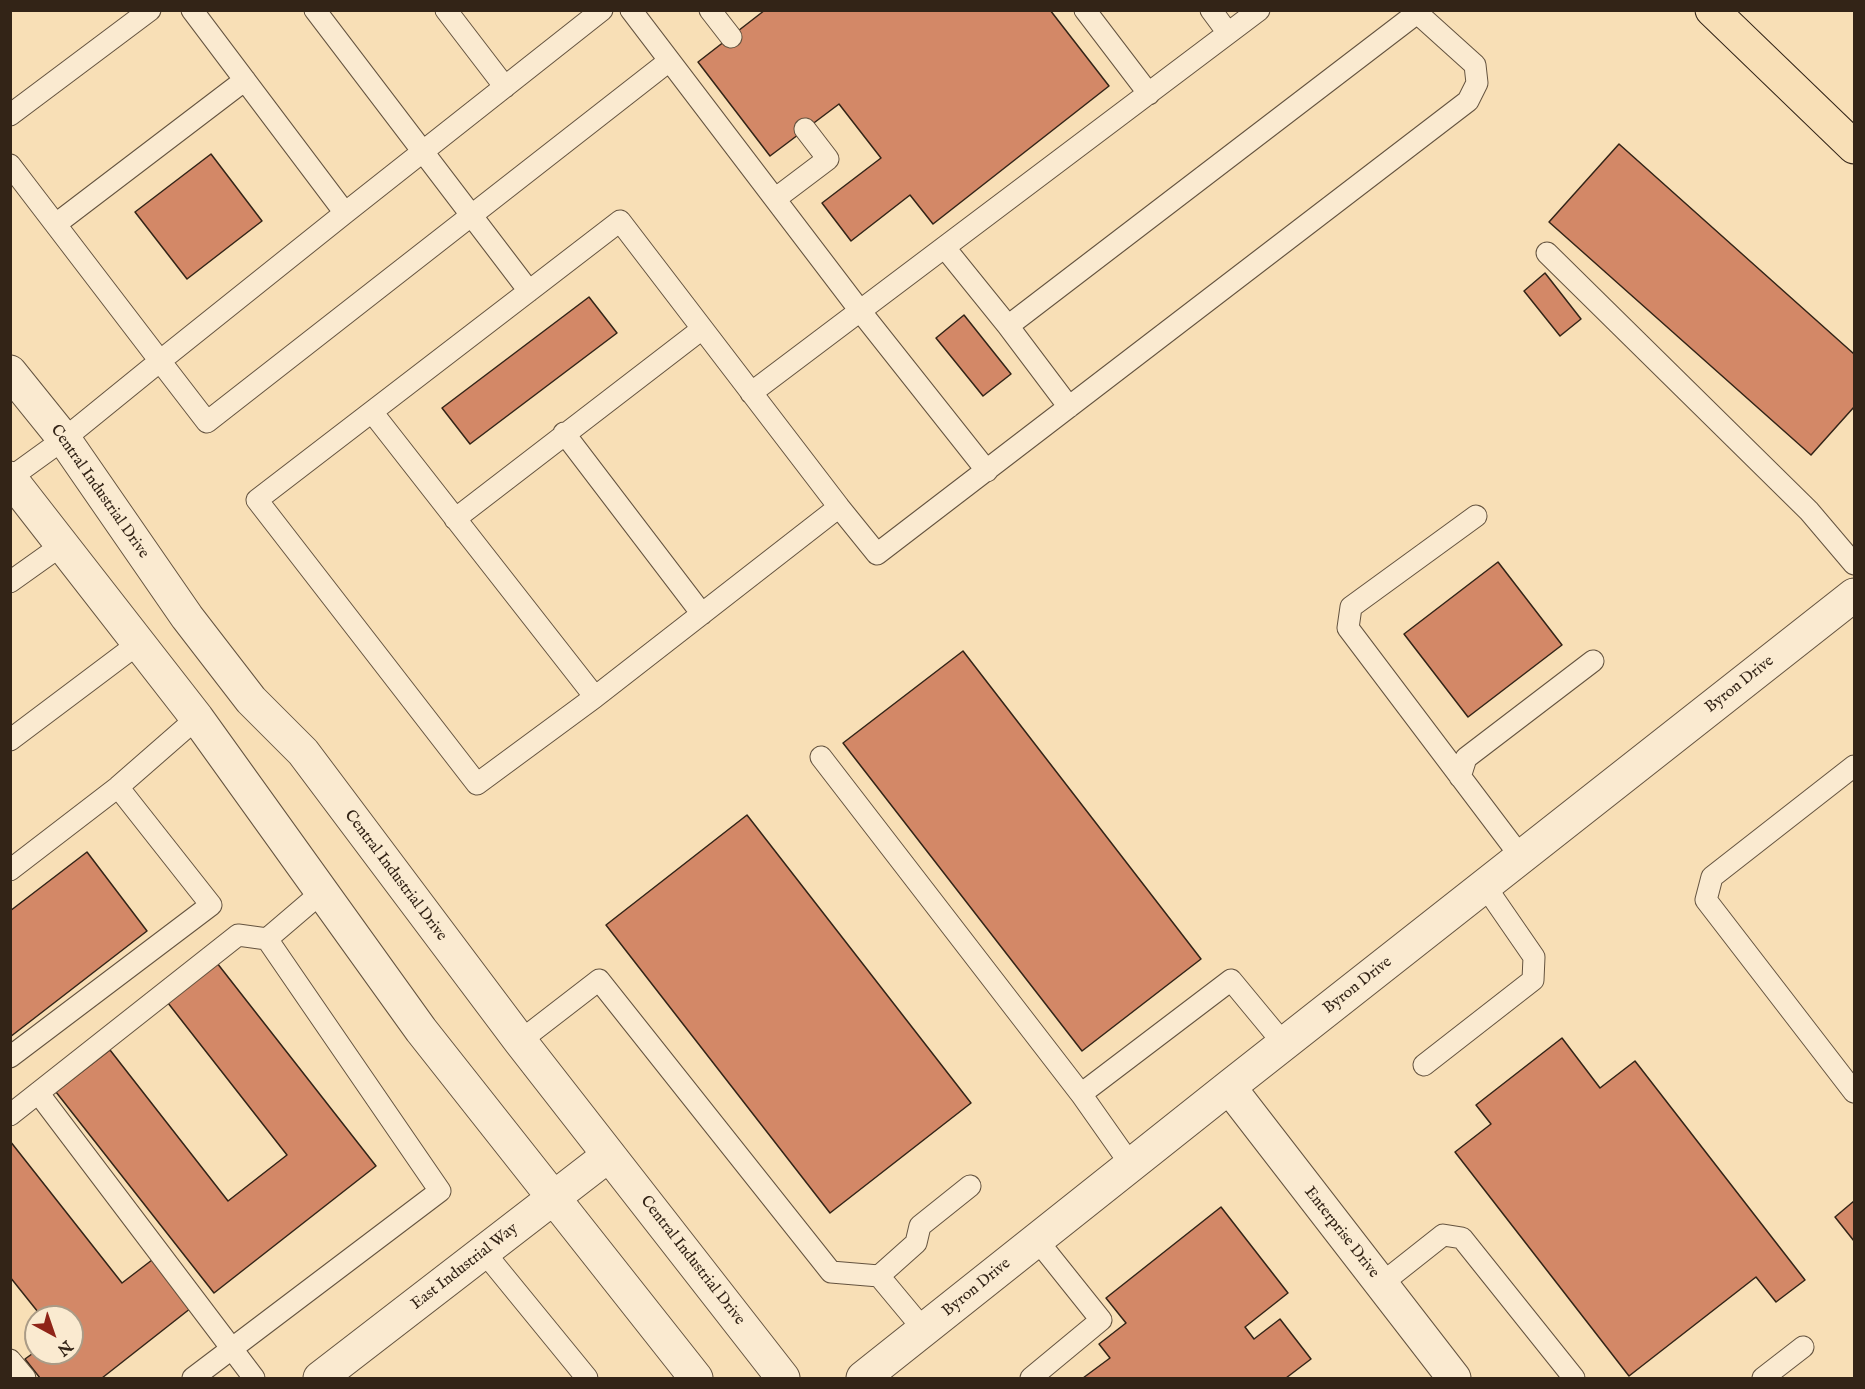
<!DOCTYPE html>
<html>
<head>
<meta charset="utf-8">
<style>
  body { margin:0 }
  #map { position:relative; width:1865px; height:1389px; overflow:hidden; background:#f8dfb6; font-family:"IM FELL English",serif }
  canvas { display:block }
  .frame { position:absolute; inset:0; border:12px solid #332417; pointer-events:none }
  .north { position:absolute; left:24px; top:1305px; width:60px; height:60px; box-sizing:border-box; background:#faead0; border:2px solid #aa9b86; border-radius:50%; rotate:140deg; font-size:16px; font-weight:700; line-height:24px; text-align:center; color:#332417 }
  .north::after { content:''; display:block; margin:auto; width:21px; height:27px; background:#8f2418; clip-path:polygon(50% 0,100% 100%,50% 72%,0 100%) }
</style>
</head>
<body>
<div id="map">
<canvas width="1865" height="1389"></canvas>
<div class="frame"></div>
<div class="north">N</div>
</div>
<script>
const ctx = document.querySelector('canvas').getContext('2d');
ctx.lineJoin = 'round';
function fill(path, color) {
  ctx.fillStyle = color;
  ctx.fill(path, 'evenodd');
}
function trace(path, color, width, dash) {
  ctx.strokeStyle = color;
  ctx.lineWidth = width;
  ctx.lineCap = dash ? 'butt' : 'round';
  ctx.setLineDash(dash || []);
  ctx.stroke(path);
}
function drawText(font, color, halo, rows, align = 'center') {
  ctx.font = font + ' "IM FELL English",serif';
  ctx.lineWidth = 4.5;
  ctx.setLineDash([]);
  ctx.textBaseline = 'middle';
  ctx.strokeStyle = halo;
  ctx.fillStyle = color;
  for (const [text, x, y, turn = 0] of rows) {
    ctx.save();
    ctx.translate(x, y);
    ctx.rotate((+turn || 0) * Math.PI / 180);
    ctx.textAlign = isNaN(turn) ? turn : align;
    if (halo) ctx.strokeText(text, 0, 0);
    ctx.fillText(text, 0, 0);
    ctx.restore();
  }
}
const building = new Path2D(`
  M 765,10 L 1050,10 L 1109,86 L 933,224 L 910,195 L 851,241 L 822,203 L 881,158 L 839,104 L 770,156 L 698,62 Z
  M 1619,144 L 1854,354 L 1854,407 L 1811,455 L 1549,222 Z
  M 211,154 L 262,221 L 187,279 L 135,212 Z
  M 1545,273 L 1581,319 L 1560,336 L 1524,291 Z
  M 589,297 L 617,333 L 470,444 L 442,408 Z
  M 964,315 L 1011,374 L 983,396 L 936,338 Z
  M 1498,562 L 1562,645 L 1468,717 L 1404,634 Z
  M 963,651 L 1201,959 L 1082,1051 L 843,743 Z
  M 747,815 L 971,1103 L 830,1213 L 606,925 Z
  M 87,852 L 147,931 L 10,1037 L 10,911 Z
  M 217,963 L 376,1166 L 214,1293 L 56,1092 L 110,1050 L 228,1201 L 287,1155 L 168,1003 Z
  M 1562,1038 L 1600,1088 L 1635,1061 L 1805,1280 L 1776,1302 L 1756,1277 L 1629,1376 L 1455,1152 L 1491,1124 L 1476,1105 Z
  M 10,1141 L 122,1283 L 152,1260 L 191,1308 L 102,1378 L 40,1378 L 25,1359 L 36,1351 L 36,1353 L 72,1353 L 72,1317 L 42,1317 L 10,1277 Z
  M 1854,1201 L 1854,1241 L 1835,1217 Z
  M 1221,1207 L 1288,1293 L 1245,1327 L 1254,1339 L 1280,1319 L 1311,1359 L 1286,1378 L 1083,1378 L 1110,1358 L 1099,1344 L 1126,1323 L 1106,1298 Z`);
fill(building, '#d38867');
trace(building, '#332417', 1.5);
const lane = new Path2D(`
  M 192,10 L 345,213
  M 315,10 L 529,291 L 620,221 L 839,507 L 877,554 L 1468,101 L 1477,83 L 1475,65 L 1414,10
  M 446,10 L 505,87
  M 602,10 L 345,213 L 160,361 L 207,422 L 669,61
  M 631,10 L 861,312 L 987,471
  M 710,10 L 731,37
  M 1085,10 L 1149,94
  M 1211,10 L 1228,33
  M 10,115 L 150,10
  M 10,165 L 160,361 L 64,439 L 10,478
  M 775,199 L 828,159 L 805,129
  M 56,224 L 245,80
  M 945,248 L 1008,326 L 1417,13
  M 1547,253 L 1809,511 L 1854,564
  M 529,291 L 257,500 L 477,784 L 595,697 L 839,507
  M 1008,326 L 1069,407
  M 751,393 L 1259,10
  M 372,412 L 595,697
  M 564,433 L 702,614
  M 1476,516 L 1351,607 L 1348,628 L 1521,857
  M 455,519 L 702,329
  M 10,582 L 62,545
  M 10,740 L 139,643
  M 821,757 L 1081,1094 L 1131,1165
  M 1854,766 L 1712,877 L 1706,900 L 1854,1092
  M 1460,777 L 1466,758 L 1593,661
  M 10,870 L 118,787 L 197,718
  M 520,1041 L 599,980 L 831,1272 L 879,1276 L 924,1330
  M 10,1057 L 211,905 L 118,787
  M 1424,1065 L 1533,980 L 1534,957 L 1485,886
  M 39,1094 L 254,1378
  M 1081,1094 L 1231,980 L 1284,1044
  M 10,1115 L 238,935 L 267,939
  M 484,1252 L 587,1378
  M 879,1276 L 916,1243 L 920,1226 L 970,1186
  M 1381,1284 L 1443,1235 L 1462,1238 L 1574,1378
  M 10,1360 L 25,1378
  M 193,1378 L 440,1191 L 267,939 L 322,892
  M 1031,1378 L 1101,1320 L 1037,1240
  M 1763,1378 L 1803,1347`);
const street = new Path2D(`
  M 10,372 L 64,439 L 187,617 L 251,700 L 303,752 L 520,1041 L 783,1378
  M 10,478 L 197,718 L 421,1030 L 696,1378
  M 1229,1087 L 1454,1378
  M 320,1378 L 609,1155
  M 863,1378 L 1229,1087 L 1854,595`);
const highway = new Path2D(`
  M 1712,10 L 1854,147`);
trace(lane, '#64533f', 23);
trace(street, '#64533f', 35);
trace(highway, '#332417', 35);
trace(lane, '#faead0', 21);
trace(street, '#faead0', 33);
trace(highway, '#f8dfb6', 33);
drawText('16px', '#332417', '#faead0', [
  ["Central Industrial Drive",99,492,55],
  ["Byron Drive",1740,685,-38],
  ["Central Industrial Drive",395,876,53],
  ["Byron Drive",1358,986,-38],
  ["Enterprise Drive",1341,1233,52],
  ["Central Industrial Drive",692,1261,52],
  ["East Industrial Way",465,1267,-38],
  ["Byron Drive",977,1288,-39]
]);
</script>
</body>
</html>
